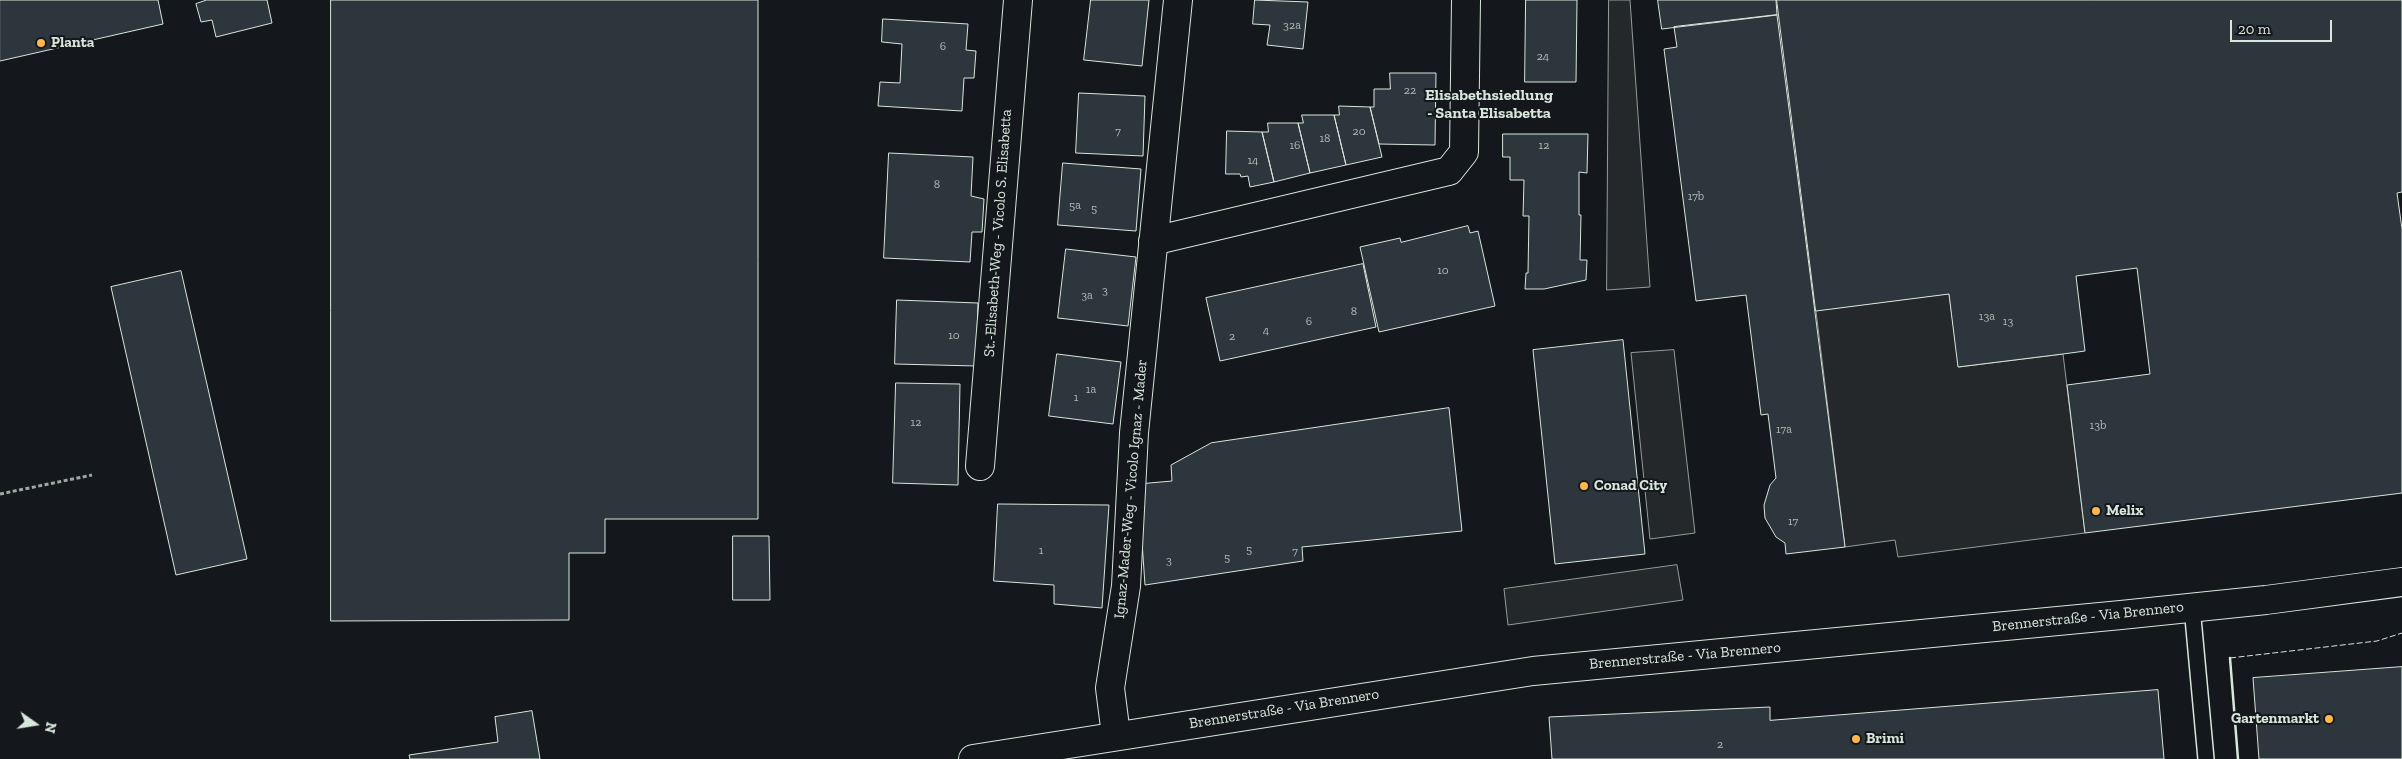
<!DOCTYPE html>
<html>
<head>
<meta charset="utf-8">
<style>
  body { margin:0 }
  #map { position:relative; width:2402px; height:759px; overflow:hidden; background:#14181c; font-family:"Zilla Slab",serif }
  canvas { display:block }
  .north { position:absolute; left:10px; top:699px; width:50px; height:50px; -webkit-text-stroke:4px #14181c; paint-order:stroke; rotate:103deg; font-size:14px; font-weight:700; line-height:20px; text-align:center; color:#d8e6dc }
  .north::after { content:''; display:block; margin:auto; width:18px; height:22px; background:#d8e6dc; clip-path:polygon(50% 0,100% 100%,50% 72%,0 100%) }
  .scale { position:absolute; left:2230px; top:20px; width:102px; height:22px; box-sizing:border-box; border:2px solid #d8e6dc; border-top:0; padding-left:6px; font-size:15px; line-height:18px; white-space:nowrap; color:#d8e6dc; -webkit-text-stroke:4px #14181c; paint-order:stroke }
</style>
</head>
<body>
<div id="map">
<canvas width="2402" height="759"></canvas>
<div class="north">N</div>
<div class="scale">20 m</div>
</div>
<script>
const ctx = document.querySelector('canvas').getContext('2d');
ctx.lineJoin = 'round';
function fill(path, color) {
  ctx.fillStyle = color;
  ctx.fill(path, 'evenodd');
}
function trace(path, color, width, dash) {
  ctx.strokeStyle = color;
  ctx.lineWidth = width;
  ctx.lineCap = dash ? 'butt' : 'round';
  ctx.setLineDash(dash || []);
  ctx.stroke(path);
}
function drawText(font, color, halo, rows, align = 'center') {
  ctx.font = font + ' "Zilla Slab",serif';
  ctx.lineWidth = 4;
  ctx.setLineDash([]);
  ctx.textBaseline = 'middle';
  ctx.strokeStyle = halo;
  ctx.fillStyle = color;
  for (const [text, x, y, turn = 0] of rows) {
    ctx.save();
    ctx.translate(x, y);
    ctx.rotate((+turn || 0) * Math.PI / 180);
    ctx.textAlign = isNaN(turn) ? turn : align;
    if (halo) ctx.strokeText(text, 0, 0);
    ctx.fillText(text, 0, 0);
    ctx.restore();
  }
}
const parking = new Path2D(`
  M 1609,0 L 1630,0 L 1650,287 L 1607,290 Z
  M 1949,294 L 1959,367 L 2063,354 L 2085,533 L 1898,557 L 1895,540 L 1845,547 L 1816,311 Z
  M 1674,350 L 1695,533 L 1650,539 L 1631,353 Z
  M 1677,565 L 1683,600 L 1508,625 L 1504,589 Z`);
fill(parking, '#24282b');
trace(parking, '#939e99', 1);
const building = new Path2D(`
  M 0,0 L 158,0 L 163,24 L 0,61 Z
  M 207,0 L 267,0 L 272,23 L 216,37 L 212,20 L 201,22 L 196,4 Z
  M 331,0 L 758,0 L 758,519 L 605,519 L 605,553 L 569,553 L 569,620 L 331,621 Z
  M 1091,0 L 1149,0 L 1142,66 L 1084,60 Z
  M 1255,0 L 1308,2 L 1303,49 L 1267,45 L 1270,25 L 1253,24 Z
  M 1526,0 L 1577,0 L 1576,82 L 1525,82 Z
  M 1658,0 L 1776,0 L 1777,15 L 1662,29 Z
  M 1777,0 L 2402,0 L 2402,192 L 2397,193 L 2402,229 L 2402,493 L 2085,533 L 2067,385 L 2150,374 L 2137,268 L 2076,276 L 2085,351 L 2063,354 L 1958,367 L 1949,294 L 1816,311 Z
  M 1777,15 L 1845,547 L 1786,554 L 1785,543 L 1776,537 L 1765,518 L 1764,505 L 1770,485 L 1776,478 L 1768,414 L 1761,415 L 1746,295 L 1696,301 L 1664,49 L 1677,47 L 1674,27 Z
  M 883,19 L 968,24 L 966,50 L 976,51 L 974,78 L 964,78 L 962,111 L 878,106 L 880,82 L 900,83 L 902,44 L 882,42 Z
  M 1390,73 L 1436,73 L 1435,145 L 1379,144 L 1370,107 L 1374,107 L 1374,89 L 1390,89 Z
  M 1079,93 L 1145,96 L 1143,156 L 1076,153 Z
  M 1339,106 L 1370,107 L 1382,157 L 1346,165 L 1334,115 L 1339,115 Z
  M 1302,115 L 1334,115 L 1346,165 L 1310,173 L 1298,123 L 1303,123 Z
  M 1268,123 L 1298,123 L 1310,173 L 1274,182 L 1262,132 L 1268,132 Z
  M 1227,131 L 1262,132 L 1274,182 L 1250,187 L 1248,176 L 1241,177 L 1240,174 L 1226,174 Z
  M 1503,134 L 1588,134 L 1587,173 L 1579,172 L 1579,215 L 1581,215 L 1580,260 L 1587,260 L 1586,280 L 1544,289 L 1525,289 L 1526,273 L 1528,273 L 1529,216 L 1523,216 L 1524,180 L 1510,180 L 1510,157 L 1503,157 Z
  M 889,153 L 973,157 L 971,196 L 984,199 L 982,232 L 972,232 L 970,262 L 884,258 Z
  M 1063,163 L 1141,169 L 1136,231 L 1058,225 Z
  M 1468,226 L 1470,233 L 1478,231 L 1495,306 L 1379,332 L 1360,247 L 1400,238 L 1401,242 Z
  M 1066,249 L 1136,257 L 1128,326 L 1058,318 Z
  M 1363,264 L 1376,327 L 1220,361 L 1206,298 Z
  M 181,271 L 247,559 L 176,575 L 111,287 Z
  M 897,300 L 978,303 L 976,366 L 895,364 Z
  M 1623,340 L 1645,554 L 1555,564 L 1533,350 Z
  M 1057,354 L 1121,362 L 1113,424 L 1049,416 Z
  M 896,383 L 960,384 L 958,485 L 893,483 Z
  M 1449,408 L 1462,531 L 1302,547 L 1303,561 L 1145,585 L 1138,484 L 1172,481 L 1171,465 L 1211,443 Z
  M 998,504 L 1109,505 L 1102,608 L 1054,604 L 1054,585 L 994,581 Z
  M 733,536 L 769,536 L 770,600 L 733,600 Z
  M 2402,667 L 2402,759 L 2259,759 L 2253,678 Z
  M 2158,690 L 2164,759 L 1552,759 L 1549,717 L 1770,707 L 1770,720 Z
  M 532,711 L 540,759 L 410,759 L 409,755 L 498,742 L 495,717 Z`);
fill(building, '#2c363c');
trace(building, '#d8e6dc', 1);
const service = new Path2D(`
  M 2192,607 L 2206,759`);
const minor = new Path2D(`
  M 1153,241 L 1449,171 L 1464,152 L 1466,0
  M 980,466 L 1018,0
  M 1116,735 L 1110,688 L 1126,586 L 1134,433 L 1178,0`);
const secondary = new Path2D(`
  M 973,759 L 1533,671 L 2121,615 L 2266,600 L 2402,582`);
trace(service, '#d8e6dc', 18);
trace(minor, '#d8e6dc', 30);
trace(secondary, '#d8e6dc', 30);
trace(new Path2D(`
  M 0,494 L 92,475`), '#9da8a2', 3, [4, 2.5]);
trace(service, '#14181c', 15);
trace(minor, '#14181c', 28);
trace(secondary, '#14181c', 28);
trace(new Path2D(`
  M 2230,658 L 2377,641 L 2402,633`), '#d8e6dc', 1, [6, 2.5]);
trace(new Path2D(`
  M 2230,658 L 2238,759`), '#d8e6dc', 2.5);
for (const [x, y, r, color] of [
  [41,43,5,"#ffb74d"],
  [1584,486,5,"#ffb74d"],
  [2096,511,5,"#ffb74d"],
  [2329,719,5,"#ffb74d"],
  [1856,739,5,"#ffb74d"]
]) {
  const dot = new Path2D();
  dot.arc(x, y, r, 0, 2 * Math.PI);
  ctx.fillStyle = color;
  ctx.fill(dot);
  trace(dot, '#14181c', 2);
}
drawText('12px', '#adbab4', null, [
  ["32a",1292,26],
  ["6",943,47],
  ["24",1543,57],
  ["22",1410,91],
  ["7",1118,132],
  ["20",1359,132],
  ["18",1325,139],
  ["16",1295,146],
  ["12",1544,146],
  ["14",1253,161],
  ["8",937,185],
  ["17b",1696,197],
  ["5a",1075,206],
  ["5",1094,209],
  ["10",1443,271],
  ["3",1105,291],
  ["3a",1087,296],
  ["8",1354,312],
  ["13a",1987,317],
  ["6",1309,322],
  ["13",2008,322],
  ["4",1266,331],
  ["10",954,336],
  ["2",1232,337],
  ["1a",1091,390],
  ["1",1076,398],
  ["12",916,423],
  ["13b",2098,426],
  ["17a",1784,430],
  ["17",1793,522],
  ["5",1249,550],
  ["1",1041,551],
  ["7",1295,552],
  ["5",1227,558],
  ["3",1169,561],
  ["2",1720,745]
]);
drawText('bold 15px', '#d8e6dc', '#14181c', [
  ["Planta",51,43],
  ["Conad City",1594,486],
  ["Melix",2106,511],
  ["Gartenmarkt",2319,719,"right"],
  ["Brimi",1866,739]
], 'left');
drawText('15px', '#d8e6dc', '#14181c', [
  ["St.-Elisabeth-Weg - Vicolo S. Elisabetta",998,233,-86],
  ["Ignaz-Mader-Weg - Vicolo Ignaz - Mader",1131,489,-85],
  ["Brennerstraße - Via Brennero",2088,617,-6],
  ["Brennerstraße - Via Brennero",1685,656,-5],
  ["Brennerstraße - Via Brennero",1284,709,-9]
]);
drawText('bold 16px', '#d8e6dc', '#14181c', [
  ["Elisabethsiedlung",1489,95],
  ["- Santa Elisabetta",1489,113]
]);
</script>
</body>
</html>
